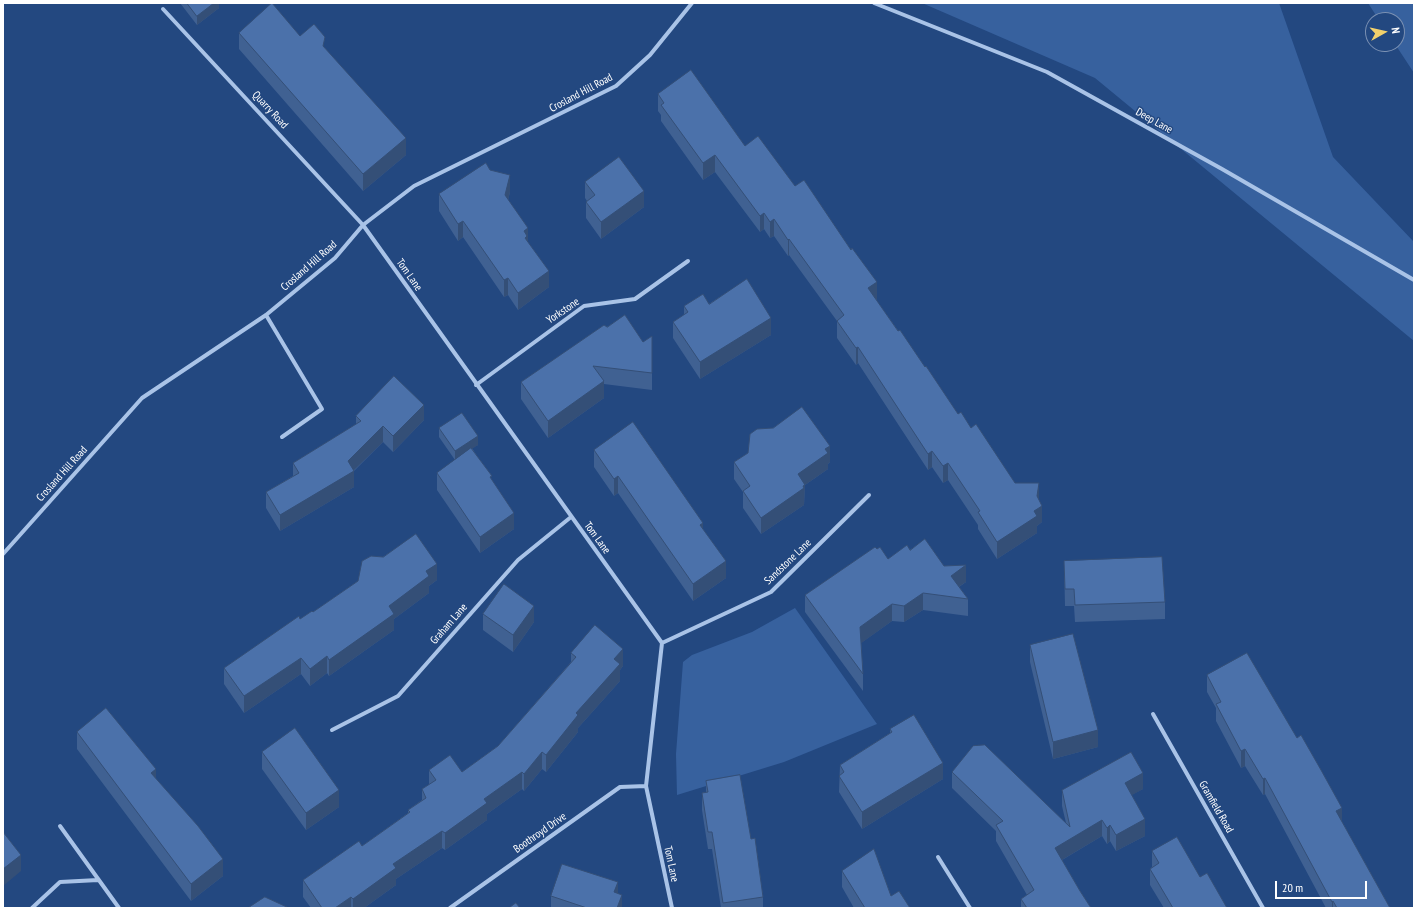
<!DOCTYPE html>
<html>
<head>
<meta charset="utf-8">
<style>
  body { margin:0 }
  #map { position:relative; width:1417px; height:911px; overflow:hidden; background:#234880; font-family:"PT Sans Narrow",sans-serif }
  canvas { display:block }
  .frame { position:absolute; inset:0; border:4px solid #fff; pointer-events:none }
  .north { position:absolute; left:1365px; top:12px; width:40px; height:40px; box-sizing:border-box; background:#234880; border:1px solid #7b91b3; border-radius:50%; rotate:82deg; font-size:11px; font-weight:700; line-height:16px; text-align:center; color:#fff }
  .north::after { content:''; display:block; margin:auto; width:14px; height:18px; background:#f2d16c; clip-path:polygon(50% 0,100% 100%,50% 72%,0 100%) }
  .scale { position:absolute; left:1275px; top:881px; width:92px; height:18px; box-sizing:border-box; border:2px solid #fff; border-top:0; padding-left:5px; font-size:12px; line-height:14px; white-space:nowrap; color:#fff; -webkit-text-stroke:3px #234880; paint-order:stroke }
</style>
</head>
<body>
<div id="map">
<canvas width="1417" height="911"></canvas>
<div class="frame"></div>
<div class="north">N</div>
<div class="scale">20 m</div>
</div>
<script>
const ctx = document.querySelector('canvas').getContext('2d');
ctx.lineJoin = 'round';
function fill(path, color) {
  ctx.fillStyle = color;
  ctx.fill(path, 'evenodd');
}
function trace(path, color, width, dash) {
  ctx.strokeStyle = color;
  ctx.lineWidth = width;
  ctx.lineCap = dash ? 'butt' : 'round';
  ctx.setLineDash(dash || []);
  ctx.stroke(path);
}
function drawText(font, color, halo, rows, align = 'center') {
  ctx.font = font + ' "PT Sans Narrow",sans-serif';
  ctx.lineWidth = 3;
  ctx.setLineDash([]);
  ctx.textBaseline = 'middle';
  ctx.strokeStyle = halo;
  ctx.fillStyle = color;
  for (const [text, x, y, turn = 0] of rows) {
    ctx.save();
    ctx.translate(x, y);
    ctx.rotate((+turn || 0) * Math.PI / 180);
    ctx.textAlign = isNaN(turn) ? turn : align;
    if (halo) ctx.strokeText(text, 0, 0);
    ctx.fillText(text, 0, 0);
    ctx.restore();
  }
}
fill(new Path2D(`
  M 922,3 L 1279,3 L 1333,157 L 1414,242 L 1414,341 L 1095,78 Z
  M 1368,3 L 1414,3 L 1414,73 L 1395,44 L 1397,44 L 1397,20 L 1379,20 Z
  M 795,608 L 877,724 L 784,762 L 677,795 L 676,754 L 683,662 L 692,655 L 752,632 Z`), '#37619e');
trace(new Path2D(`
  M 874,3 L 1047,72 L 1222,169 L 1414,280
  M 163,9 L 363,225 L 662,643 L 646,786 L 672,908
  M 266,315 L 322,409 L 282,437
  M 476,385 L 584,306 L 635,299 L 688,261
  M 3,554 L 142,398 L 266,315 L 335,258 L 363,225 L 414,186 L 616,86 L 650,55 L 692,3
  M 662,643 L 771,592 L 869,495
  M 1153,714 L 1263,908
  M 332,730 L 398,696 L 518,560 L 571,517
  M 60,826 L 119,908
  M 938,857 L 970,908
  M 32,908 L 60,882 L 98,880
  M 450,908 L 620,787 L 646,786`), '#a9c3e7', 4);
fill(new Path2D(`
  M 180,3 L 219,3 L 219,8 L 197,25 Z
  M 239,33 L 300,36 L 325,48 L 406,155 L 363,191 L 239,49 Z
  M 658,94 L 745,146 L 877,299 L 876,300 L 958,414 L 971,428 L 1015,483 L 1039,500 L 1042,522 L 1037,526 L 1037,533 L 997,559 L 978,529 L 978,525 L 948,480 L 943,483 L 932,467 L 928,470 L 858,363 L 856,365 L 837,338 L 837,321 L 789,255 L 788,256 L 774,236 L 770,238 L 764,229 L 760,232 L 715,172 L 703,180 L 661,121 L 661,115 L 658,111 Z
  M 490,170 L 510,192 L 508,200 L 549,287 L 518,310 L 508,295 L 504,297 L 463,237 L 458,241 L 439,211 L 439,194 Z
  M 585,182 L 644,207 L 601,239 L 586,218 L 586,202 L 587,201 L 585,198 Z
  M 709,304 L 771,335 L 700,379 L 673,338 L 673,322 L 684,315 L 684,306 Z
  M 607,327 L 643,342 L 652,352 L 652,390 L 604,384 L 604,398 L 548,438 L 521,399 L 521,382 Z
  M 356,416 L 424,420 L 393,452 L 383,442 L 354,471 L 354,487 L 280,531 L 266,508 L 266,492 L 293,476 L 293,463 L 356,425 Z
  M 439,428 L 478,445 L 472,448 L 492,480 L 514,529 L 480,553 L 437,490 L 437,473 L 455,460 L 439,437 Z
  M 594,450 L 726,578 L 693,601 L 618,493 L 614,496 L 594,467 Z
  M 748,453 L 830,462 L 828,464 L 828,469 L 805,485 L 804,505 L 761,534 L 743,508 L 743,492 L 734,479 L 734,462 Z
  M 877,549 L 888,559 L 910,550 L 944,566 L 966,582 L 959,587 L 968,599 L 968,616 L 923,610 L 904,622 L 892,621 L 861,643 L 863,674 L 863,691 L 805,612 L 805,595 Z
  M 1064,561 L 1165,602 L 1165,619 L 1075,622 L 1074,606 L 1065,606 Z
  M 437,580 L 429,586 L 429,593 L 394,619 L 394,630 L 329,676 L 327,673 L 310,686 L 301,674 L 244,713 L 224,684 L 224,668 L 313,612 L 358,581 Z
  M 483,614 L 534,622 L 513,652 L 483,630 Z
  M 1030,645 L 1098,747 L 1053,759 L 1030,662 Z
  M 571,653 L 623,666 L 620,670 L 620,681 L 578,728 L 578,732 L 546,772 L 542,769 L 524,791 L 522,789 L 487,814 L 487,820 L 445,850 L 442,848 L 396,879 L 396,885 L 364,908 L 311,908 L 303,897 L 303,880 L 362,846 L 408,813 L 408,810 L 422,800 L 422,789 L 429,785 L 429,770 L 462,772 L 498,746 L 571,662 Z
  M 1207,675 L 1342,822 L 1390,908 L 1326,908 L 1265,794 L 1263,795 L 1245,766 L 1241,768 L 1216,721 L 1216,708 L 1207,692 Z
  M 890,729 L 943,779 L 862,829 L 839,792 L 840,765 L 890,733 Z
  M 77,732 L 156,779 L 223,876 L 191,901 L 77,749 Z
  M 262,752 L 339,807 L 306,830 L 262,769 Z
  M 952,772 L 1066,823 L 1062,806 L 1062,790 L 1143,789 L 1131,795 L 1145,836 L 1116,851 L 1110,841 L 1107,844 L 1102,836 L 1062,860 L 1080,891 L 1091,908 L 1021,908 L 1021,899 L 1027,895 L 996,841 L 996,831 L 952,788 Z
  M 706,781 L 751,839 L 763,897 L 763,908 L 721,908 L 712,849 L 708,849 L 702,810 L 702,793 L 706,792 Z
  M 1152,851 L 1200,877 L 1227,908 L 1164,908 L 1150,885 L 1150,869 L 1152,867 Z
  M 842,871 L 891,896 L 910,908 L 854,908 L 842,887 Z
  M 618,894 L 622,908 L 551,908 L 551,896 Z`), '#406192');
fill(new Path2D(`
  M 214,3 L 219,3 L 219,8 L 197,25 L 197,16 Z
  M 406,138 L 406,155 L 363,191 L 363,174 Z
  M 715,155 L 715,172 L 703,180 L 703,163 Z
  M 510,175 L 510,192 L 505,212 L 505,195 Z
  M 644,191 L 644,207 L 601,239 L 601,222 Z
  M 764,213 L 764,229 L 760,232 L 760,216 Z
  M 774,219 L 774,236 L 770,238 L 770,222 Z
  M 463,221 L 463,237 L 458,241 L 458,224 Z
  M 528,228 L 528,245 L 527,245 L 524,231 Z
  M 789,239 L 789,255 L 788,256 L 788,240 Z
  M 549,271 L 549,287 L 518,310 L 518,293 Z
  M 508,278 L 508,295 L 504,297 L 504,280 Z
  M 877,282 L 877,299 L 868,305 L 868,288 Z
  M 771,318 L 771,335 L 700,379 L 700,362 Z
  M 858,347 L 858,363 L 856,365 L 856,348 Z
  M 604,381 L 604,398 L 548,438 L 548,421 Z
  M 424,405 L 424,420 L 393,452 L 393,436 Z
  M 383,426 L 383,442 L 352,472 L 354,471 L 354,487 L 280,531 L 280,515 L 348,461 Z
  M 478,436 L 478,445 L 455,460 L 455,451 Z
  M 830,446 L 830,462 L 828,464 L 828,469 L 805,485 L 804,505 L 761,534 L 761,518 L 798,474 L 825,449 Z
  M 932,451 L 932,467 L 928,470 L 928,454 Z
  M 948,463 L 948,480 L 943,483 L 943,466 Z
  M 618,476 L 618,493 L 614,496 L 614,479 Z
  M 1039,483 L 1039,499 L 1037,509 L 1042,506 L 1042,522 L 1037,526 L 1037,533 L 997,559 L 997,542 L 1034,511 Z
  M 514,513 L 514,529 L 480,553 L 480,537 Z
  M 703,523 L 703,540 L 700,525 Z
  M 726,561 L 726,578 L 693,601 L 693,584 Z
  M 437,564 L 437,580 L 429,586 L 429,593 L 394,619 L 394,630 L 329,676 L 329,660 L 426,571 Z
  M 966,565 L 966,582 L 951,592 L 951,576 Z
  M 923,593 L 923,610 L 904,622 L 904,606 Z
  M 892,604 L 892,621 L 860,644 L 860,627 Z
  M 534,606 L 534,622 L 513,652 L 513,635 Z
  M 623,649 L 623,666 L 620,670 L 620,681 L 578,728 L 578,732 L 546,772 L 546,755 L 576,713 L 614,659 Z
  M 327,656 L 327,673 L 310,686 L 310,669 Z
  M 301,658 L 301,674 L 244,713 L 244,696 Z
  M 1098,730 L 1098,747 L 1053,759 L 1053,742 Z
  M 1245,749 L 1245,766 L 1241,768 L 1241,751 Z
  M 542,752 L 542,769 L 524,791 L 524,774 Z
  M 943,763 L 943,779 L 862,829 L 862,812 Z
  M 156,769 L 156,785 L 151,773 Z
  M 522,772 L 522,789 L 487,814 L 487,820 L 445,850 L 445,833 L 484,799 Z
  M 1143,773 L 1143,789 L 1125,799 L 1125,783 Z
  M 1265,778 L 1265,794 L 1263,795 L 1263,779 Z
  M 339,790 L 339,807 L 306,830 L 306,813 Z
  M 1342,808 L 1342,825 L 1336,811 Z
  M 1145,819 L 1145,836 L 1116,851 L 1116,835 Z
  M 1102,820 L 1102,836 L 1055,864 L 1055,848 Z
  M 1110,825 L 1110,841 L 1107,844 L 1107,828 Z
  M 442,831 L 442,848 L 396,879 L 396,885 L 364,908 L 353,908 L 353,899 L 393,864 Z
  M 21,855 L 21,871 L 3,886 L 3,869 Z
  M 223,859 L 223,876 L 191,901 L 191,884 Z
  M 618,882 L 618,899 L 614,892 Z
  M 622,895 L 622,908 L 617,908 Z
  M 351,897 L 351,908 L 335,908 Z
  M 1333,901 L 1333,908 L 1332,908 L 1332,902 Z`), '#344f77');
const building = new Path2D(`
  M 187,3 L 214,3 L 197,16 Z
  M 272,3 L 300,36 L 314,24 L 325,37 L 323,46 L 406,138 L 363,174 L 239,33 Z
  M 691,70 L 745,146 L 758,136 L 795,186 L 804,180 L 851,250 L 852,248 L 877,282 L 868,288 L 898,331 L 900,330 L 925,367 L 926,366 L 958,414 L 961,412 L 971,428 L 976,424 L 1015,483 L 1039,483 L 1037,496 L 1042,506 L 1034,511 L 1037,516 L 997,542 L 978,512 L 980,511 L 948,463 L 943,466 L 932,451 L 928,454 L 858,347 L 856,348 L 837,321 L 844,315 L 789,239 L 788,240 L 774,219 L 770,222 L 764,213 L 760,216 L 715,155 L 703,163 L 661,105 L 664,103 L 658,94 Z
  M 619,157 L 644,191 L 601,222 L 586,202 L 595,195 L 585,182 Z
  M 486,163 L 490,170 L 510,175 L 505,195 L 528,228 L 524,231 L 527,236 L 525,238 L 549,271 L 518,293 L 508,278 L 504,280 L 463,221 L 458,224 L 439,194 Z
  M 747,279 L 771,318 L 700,362 L 673,322 L 688,312 L 684,306 L 703,294 L 709,304 Z
  M 625,315 L 643,342 L 652,336 L 652,373 L 593,366 L 604,381 L 548,421 L 521,382 L 604,325 L 607,327 Z
  M 394,376 L 424,405 L 393,436 L 383,426 L 348,461 L 354,471 L 280,515 L 266,492 L 299,473 L 293,463 L 361,421 L 356,416 Z
  M 802,407 L 830,446 L 825,449 L 828,453 L 798,474 L 805,485 L 803,486 L 804,488 L 761,518 L 743,491 L 750,486 L 734,462 L 748,453 L 750,434 L 757,429 L 773,428 Z
  M 462,413 L 478,436 L 455,451 L 439,428 Z
  M 633,422 L 703,523 L 700,525 L 726,561 L 693,584 L 618,476 L 614,479 L 594,450 Z
  M 471,448 L 492,476 L 490,477 L 514,513 L 480,537 L 437,473 Z
  M 416,534 L 437,564 L 426,571 L 429,576 L 389,606 L 394,614 L 329,660 L 327,656 L 310,669 L 301,658 L 244,696 L 224,668 L 299,616 L 300,619 L 312,611 L 313,612 L 358,581 L 362,561 L 371,556 L 383,557 Z
  M 925,539 L 944,566 L 966,565 L 951,576 L 968,599 L 923,593 L 904,606 L 892,604 L 860,627 L 863,674 L 805,595 L 875,547 L 877,549 L 880,547 L 888,559 L 907,545 L 910,550 Z
  M 1162,557 L 1165,602 L 1075,605 L 1074,589 L 1065,589 L 1064,561 Z
  M 504,584 L 534,606 L 513,635 L 483,614 Z
  M 595,625 L 623,649 L 614,659 L 620,664 L 576,713 L 578,715 L 546,755 L 542,752 L 524,774 L 522,772 L 484,799 L 487,803 L 445,833 L 442,831 L 393,864 L 396,868 L 353,899 L 351,897 L 335,908 L 322,908 L 303,880 L 359,841 L 362,846 L 410,812 L 408,810 L 426,798 L 422,789 L 436,780 L 429,770 L 450,755 L 462,772 L 498,746 L 576,657 L 571,653 Z
  M 1073,634 L 1098,730 L 1053,742 L 1030,645 Z
  M 1247,653 L 1297,738 L 1301,735 L 1321,770 L 1342,808 L 1336,811 L 1390,908 L 1337,908 L 1333,901 L 1332,902 L 1265,778 L 1263,779 L 1245,749 L 1241,751 L 1216,704 L 1221,702 L 1207,675 Z
  M 106,708 L 156,769 L 151,773 L 198,826 L 223,859 L 191,884 L 77,732 Z
  M 914,715 L 943,763 L 862,812 L 839,776 L 844,772 L 840,765 L 892,732 L 890,729 Z
  M 295,728 L 339,790 L 306,813 L 262,752 Z
  M 985,745 L 1070,827 L 1062,790 L 1131,752 L 1143,773 L 1125,783 L 1145,819 L 1116,835 L 1110,825 L 1107,828 L 1102,820 L 1055,848 L 1080,891 L 1091,908 L 1027,908 L 1021,899 L 1034,890 L 996,825 L 1003,821 L 952,772 L 973,746 Z
  M 740,775 L 751,839 L 755,838 L 763,897 L 723,903 L 712,832 L 708,832 L 702,793 L 708,792 L 706,781 Z
  M 3,832 L 21,855 L 3,869 Z
  M 1177,837 L 1200,877 L 1207,873 L 1227,908 L 1173,908 L 1150,869 L 1159,863 L 1152,851 Z
  M 874,849 L 891,896 L 899,891 L 910,908 L 865,908 L 842,871 Z
  M 562,864 L 618,882 L 614,892 L 622,895 L 617,908 L 587,908 L 551,896 Z
  M 265,897 L 289,908 L 248,908 Z
  M 516,903 L 520,908 L 509,908 Z`);
fill(building, '#4b71aa');
trace(building, '#344f77', 1);
drawText('11px', '#fff', '#234880', [
  ["Crosland Hill Road",581,93,-28],
  ["Quarry Road",270,110,47],
  ["Deep Lane",1154,121,29],
  ["Crosland Hill Road",309,266,-41],
  ["Tom Lane",409,275,55],
  ["Yorkstone",563,311,-34],
  ["Crosland Hill Road",62,474,-48],
  ["Tom Lane",597,538,54],
  ["Sandstone Lane",788,562,-44],
  ["Graham Lane",449,624,-49],
  ["Gramfield Road",1216,807,60],
  ["Boothroyd Drive",540,833,-35],
  ["Tom Lane",671,864,78]
]);
</script>
</body>
</html>
